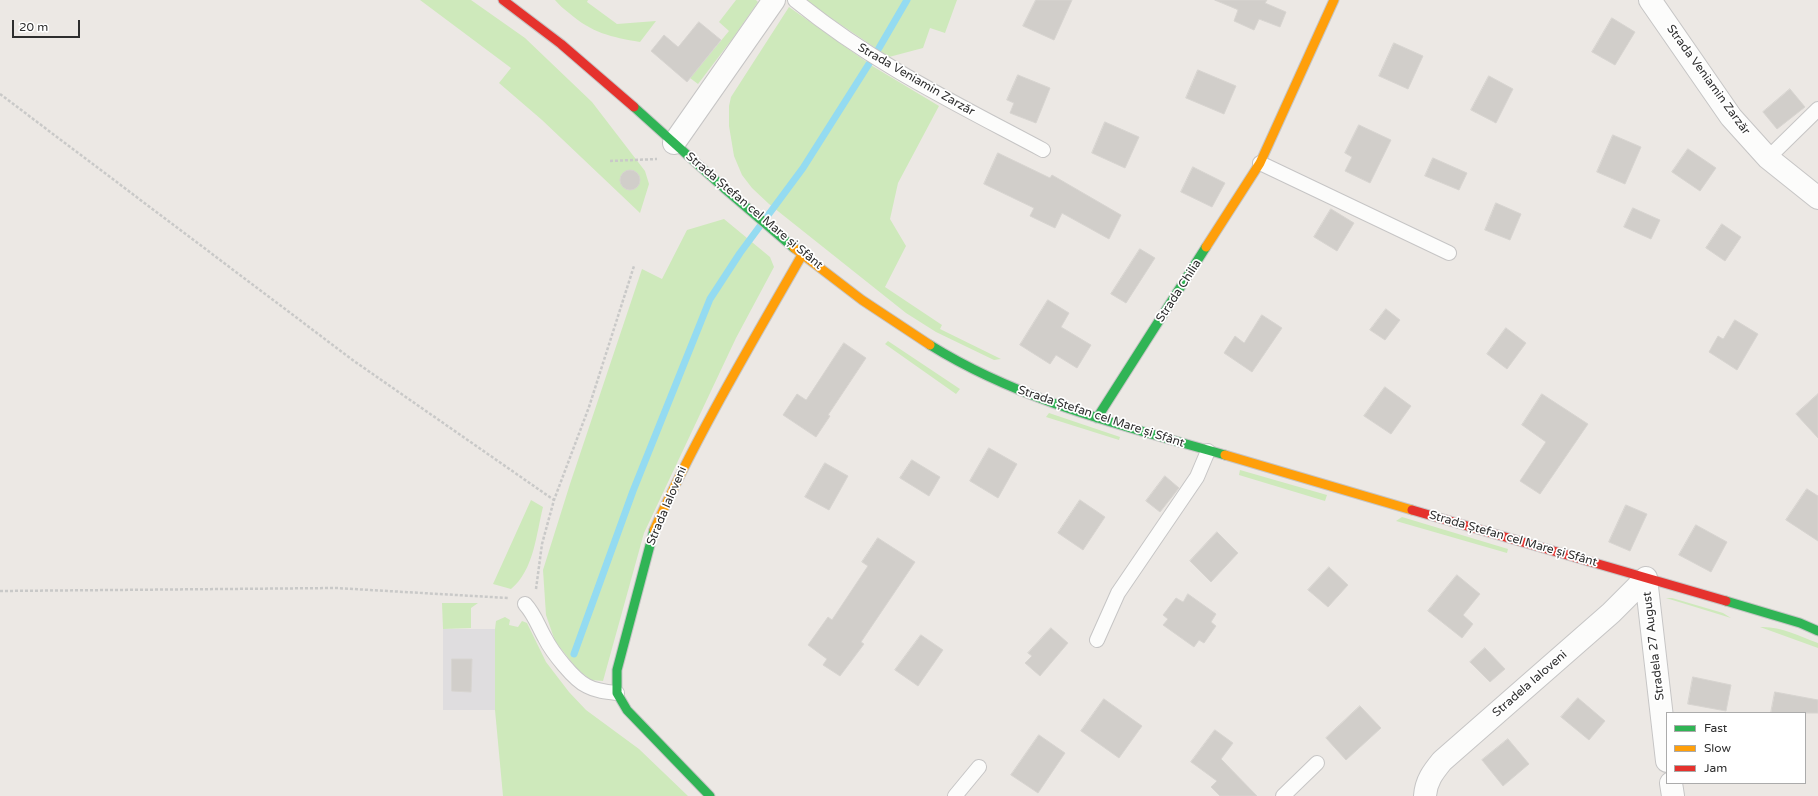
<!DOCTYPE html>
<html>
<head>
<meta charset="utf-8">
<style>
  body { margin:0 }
  #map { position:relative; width:1818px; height:796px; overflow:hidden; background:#ece8e4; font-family:"Varela Round",sans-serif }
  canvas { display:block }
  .legend { position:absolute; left:1666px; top:712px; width:140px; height:72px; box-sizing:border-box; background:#fff; border:1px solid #ababab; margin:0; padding:5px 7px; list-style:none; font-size:12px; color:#2e2e2e }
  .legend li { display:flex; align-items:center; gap:8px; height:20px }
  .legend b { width:20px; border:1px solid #ababab }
  .scale { position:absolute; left:12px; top:20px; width:68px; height:18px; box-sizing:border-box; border:2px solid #2e2e2e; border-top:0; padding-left:5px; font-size:12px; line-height:14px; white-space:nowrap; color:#2e2e2e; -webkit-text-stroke:3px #fff; paint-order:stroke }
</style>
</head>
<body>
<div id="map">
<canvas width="1818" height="796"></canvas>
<ul class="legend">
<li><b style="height:5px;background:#30b455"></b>Fast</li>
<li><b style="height:5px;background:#ff9f0a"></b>Slow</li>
<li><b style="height:5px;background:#e5322d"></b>Jam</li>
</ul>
<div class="scale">20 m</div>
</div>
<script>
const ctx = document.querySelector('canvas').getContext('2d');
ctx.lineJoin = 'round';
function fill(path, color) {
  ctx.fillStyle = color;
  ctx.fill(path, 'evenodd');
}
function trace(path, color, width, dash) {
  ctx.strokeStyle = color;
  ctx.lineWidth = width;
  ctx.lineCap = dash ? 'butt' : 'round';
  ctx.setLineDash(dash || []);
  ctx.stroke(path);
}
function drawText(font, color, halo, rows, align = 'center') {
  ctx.font = font + ' "Varela Round",sans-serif';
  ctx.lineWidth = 3.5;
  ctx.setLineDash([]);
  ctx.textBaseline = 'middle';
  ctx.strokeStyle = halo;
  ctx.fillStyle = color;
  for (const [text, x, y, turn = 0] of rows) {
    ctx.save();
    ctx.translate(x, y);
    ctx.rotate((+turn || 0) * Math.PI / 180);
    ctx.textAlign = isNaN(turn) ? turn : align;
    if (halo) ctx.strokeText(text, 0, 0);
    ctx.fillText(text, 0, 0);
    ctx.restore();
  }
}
fill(new Path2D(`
  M 443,629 L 495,629 L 495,710 L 443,710 Z`), '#dfdddf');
fill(new Path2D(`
  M 420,0 L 471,0 L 525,38 L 592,102 L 645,171 L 649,184 L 640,213 L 542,120 L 499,83 L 511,68 Z
  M 555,0 L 588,0 L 587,2 L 617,24 L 656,21 L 640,42 C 611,37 592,33 569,13 C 564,9 559,5 555,0 Z
  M 736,0 L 756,0 L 758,2 L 733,38 L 698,84 L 690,78 L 729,31 L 719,22 Z
  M 804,0 L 957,0 L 945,33 L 930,28 L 923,48 L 889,57 Z
  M 789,7 L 874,67 L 939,106 L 898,183 L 890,219 L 906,246 L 885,287 L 942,325 L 940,329 L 1001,359 L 994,360 L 936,332 L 906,313 L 769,204 L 752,188 L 742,175 L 734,156 L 729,126 L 729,106 L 731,97 Z
  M 724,219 L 770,257 L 774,267 L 736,338 L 644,533 L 603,681 L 591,680 L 577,669 L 555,641 L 546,615 L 543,570 L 570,484 L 642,269 L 662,279 L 687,230 Z
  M 888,341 L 960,389 L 956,394 L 885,344 Z
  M 1049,413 L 1120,437 L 1119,440 L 1046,417 Z
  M 1240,470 L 1327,495 L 1325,501 L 1239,475 Z
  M 531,500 L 543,507 C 536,535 534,570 511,589 L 493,584 Z
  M 1402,517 L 1508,549 L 1507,553 L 1396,521 Z
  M 1666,598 L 1672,598 L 1723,613 L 1731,618 Z
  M 442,603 L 478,603 L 471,608 L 471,628 L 443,629 Z
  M 505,617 L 510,620 L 509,625 L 518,627 L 522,621 L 527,623 L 546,662 L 569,692 L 586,710 L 639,749 L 688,796 L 503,796 L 495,710 L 495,629 L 496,621 Z
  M 1760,627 C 1780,626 1799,636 1818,643 L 1818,648 Z`), '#cee9bb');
trace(new Path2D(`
  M 574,654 L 633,491 L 710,299 L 740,253 L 803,168 L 879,48 L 907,0`), '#94dbf1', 7);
const building = new Path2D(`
  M 1036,0 L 1072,0 L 1054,40 L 1023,26 Z
  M 1215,0 L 1267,0 L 1265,3 L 1286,12 L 1280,27 L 1259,19 L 1254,30 L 1234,21 L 1238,10 Z
  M 1612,18 L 1635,32 L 1615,65 L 1592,52 Z
  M 699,22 L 721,40 L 687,82 L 651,51 L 664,35 L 678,47 Z
  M 1394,43 L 1423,56 L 1408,89 L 1379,76 Z
  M 1198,70 L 1236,86 L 1224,114 L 1186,98 Z
  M 1018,75 L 1050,88 L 1036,123 L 1010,113 L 1014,103 L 1007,100 Z
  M 1489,76 L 1513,89 L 1496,123 L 1471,110 Z
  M 1790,89 L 1805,107 L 1777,129 L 1763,112 Z
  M 1105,122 L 1139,137 L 1125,168 L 1092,153 Z
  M 1359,125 L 1391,140 L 1370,183 L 1345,171 L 1352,157 L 1345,153 Z
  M 1613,135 L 1641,147 L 1625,184 L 1597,172 Z
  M 1688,149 L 1716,168 L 1700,191 L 1672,172 Z
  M 998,153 L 1050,178 L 1052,175 L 1121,215 L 1109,239 L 1062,213 L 1055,228 L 1030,216 L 1034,208 L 984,184 Z
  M 1433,158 L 1467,173 L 1459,190 L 1425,176 Z
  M 1193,167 L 1225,183 L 1212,207 L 1181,192 Z
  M620 180a10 10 0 1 1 20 0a10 10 0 1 1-20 0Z
  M 1496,203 L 1521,214 L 1510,240 L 1485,230 Z
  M 1633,208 L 1660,220 L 1651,239 L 1624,227 Z
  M 1331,209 L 1354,223 L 1337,251 L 1314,237 Z
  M 1722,224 L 1741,237 L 1725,261 L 1706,248 Z
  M 1140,249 L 1155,258 L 1126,303 L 1111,294 Z
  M 1048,300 L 1069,313 L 1061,327 L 1091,345 L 1077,368 L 1056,355 L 1050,364 L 1020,345 Z
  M 1386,309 L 1400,320 L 1385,340 L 1370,330 Z
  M 1262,315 L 1282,328 L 1252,372 L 1224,353 L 1235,336 L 1244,343 Z
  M 1735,320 L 1758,334 L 1737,370 L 1709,352 L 1718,336 L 1723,339 Z
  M 1506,328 L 1526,343 L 1507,369 L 1487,354 Z
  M 844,343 L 866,358 L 828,415 L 830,416 L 816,437 L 783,415 L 797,394 L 806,400 Z
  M 1385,387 L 1411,406 L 1391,434 L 1364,416 Z
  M 1542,394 L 1588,424 L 1540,494 L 1520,481 L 1546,442 L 1522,425 Z
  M 1818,394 L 1818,438 L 1796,414 Z
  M 989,448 L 1017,464 L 998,498 L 970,481 Z
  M 912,460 L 940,477 L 929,496 L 900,478 Z
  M 825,463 L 848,476 L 829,510 L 805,497 Z
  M 1165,476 L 1179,488 L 1160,512 L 1146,501 Z
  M 1807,489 L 1818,496 L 1818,541 L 1786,520 Z
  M 1080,500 L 1105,517 L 1083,550 L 1058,533 Z
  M 1626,505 L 1647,514 L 1630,551 L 1609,542 Z
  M 1696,525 L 1727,542 L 1711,572 L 1679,555 Z
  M 1217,532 L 1238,553 L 1211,582 L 1190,561 Z
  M 878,538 L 915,562 L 861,642 L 864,644 L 840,676 L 823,665 L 827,659 L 808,645 L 828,617 L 832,620 L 868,566 L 862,562 Z
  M 1329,567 L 1348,585 L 1328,607 L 1308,590 Z
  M 1457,575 L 1480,594 L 1463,615 L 1473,624 L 1462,638 L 1428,611 Z
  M 1188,594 L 1216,614 L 1211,622 L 1216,626 L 1204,643 L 1199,640 L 1194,647 L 1163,625 L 1168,619 L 1163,615 L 1176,598 L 1183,602 Z
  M 1051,628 L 1068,643 L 1040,676 L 1025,663 L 1032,656 L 1028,653 Z
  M 921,635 L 943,650 L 918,686 L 895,670 Z
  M 1485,648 L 1505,669 L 1490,682 L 1470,662 Z
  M 452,659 L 472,659 L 471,692 L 452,691 Z
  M 1693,677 L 1731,685 L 1726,711 L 1688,704 Z
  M 1775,692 L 1818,700 L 1818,713 L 1771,713 Z
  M 1578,698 L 1605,721 L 1589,740 L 1561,717 Z
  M 1104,699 L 1142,726 L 1119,758 L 1081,731 Z
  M 1360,706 L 1381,728 L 1346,760 L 1326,738 Z
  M 1215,730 L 1233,743 L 1221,759 L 1257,796 L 1220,796 L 1211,787 L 1217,781 L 1191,762 Z
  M 1039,735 L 1065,753 L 1038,793 L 1011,775 Z
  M 1508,739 L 1529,764 L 1503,786 L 1482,760 Z`);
fill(building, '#d1ceca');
trace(building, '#d7d4d0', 1);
const lane = new Path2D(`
  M 795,0 C 872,63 955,103 1043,150
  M 1768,158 L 1818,109
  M 1260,163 L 1449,253
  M 525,604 C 535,615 538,626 545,638 C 552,652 574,680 587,686 C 596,691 607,692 617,693
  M 1097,640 L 1118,593 L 1197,477 L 1208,451
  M 955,796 L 979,767
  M 1283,796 L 1317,763`);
const street = new Path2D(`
  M 1650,0 L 1731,117 L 1768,158 L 1818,198
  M 674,143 L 774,0
  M 1646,578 L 1667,761
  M 1671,783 L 1673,796
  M 1425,796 C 1426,781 1433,772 1442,761 L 1611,613 L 1646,578`);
const fast = new Path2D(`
  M 634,107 L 724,188 L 794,248
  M 930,345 C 1020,401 1124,426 1225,455
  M 1097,418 L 1206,247
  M 654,530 L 617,670 L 617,693 L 627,710 L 710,796
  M 1726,601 L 1800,623 L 1818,631`);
const slow = new Path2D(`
  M 1206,247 L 1260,163 L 1334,0
  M 794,248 L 862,300 L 930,345
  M 1225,455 L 1412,510
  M 654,530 C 697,435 750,346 802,255`);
const jam = new Path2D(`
  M 503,0 L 561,44 L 634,107
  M 1412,510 L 1726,601`);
trace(lane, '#c6c5c5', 16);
trace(street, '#c6c5c5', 24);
trace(fast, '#c6c5c5', 11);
trace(slow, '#c6c5c5', 11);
trace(jam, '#c6c5c5', 11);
trace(new Path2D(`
  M 0,94 L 354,361 L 554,500
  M 610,161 L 657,159
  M 536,589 L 542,544 L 554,500 L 589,407 L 634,266
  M 0,591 L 336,588 L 508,598`), '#c9c9c8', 2.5, [3, 2]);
trace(lane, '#fcfcfb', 14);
trace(street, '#fcfcfb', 22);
trace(fast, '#30b455', 9);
trace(slow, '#ff9f0a', 9);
trace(jam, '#e5322d', 9);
drawText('12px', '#2e2e2e', '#fff', [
  ["Strada Veniamin Zarzăr",916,80,30],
  ["Strada Veniamin Zarzăr",1708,80,54],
  ["Strada Ștefan cel Mare și Sfânt",754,211,40],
  ["Strada Chilia",1179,291,-57],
  ["Strada Ștefan cel Mare și Sfânt",1101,417,18],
  ["Strada Ialoveni",667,506,-67],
  ["Strada Ștefan cel Mare și Sfânt",1513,539,16],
  ["Stradela 27 August",1654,646,-97],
  ["Stradela Ialoveni",1530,684,-41]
]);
</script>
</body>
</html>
